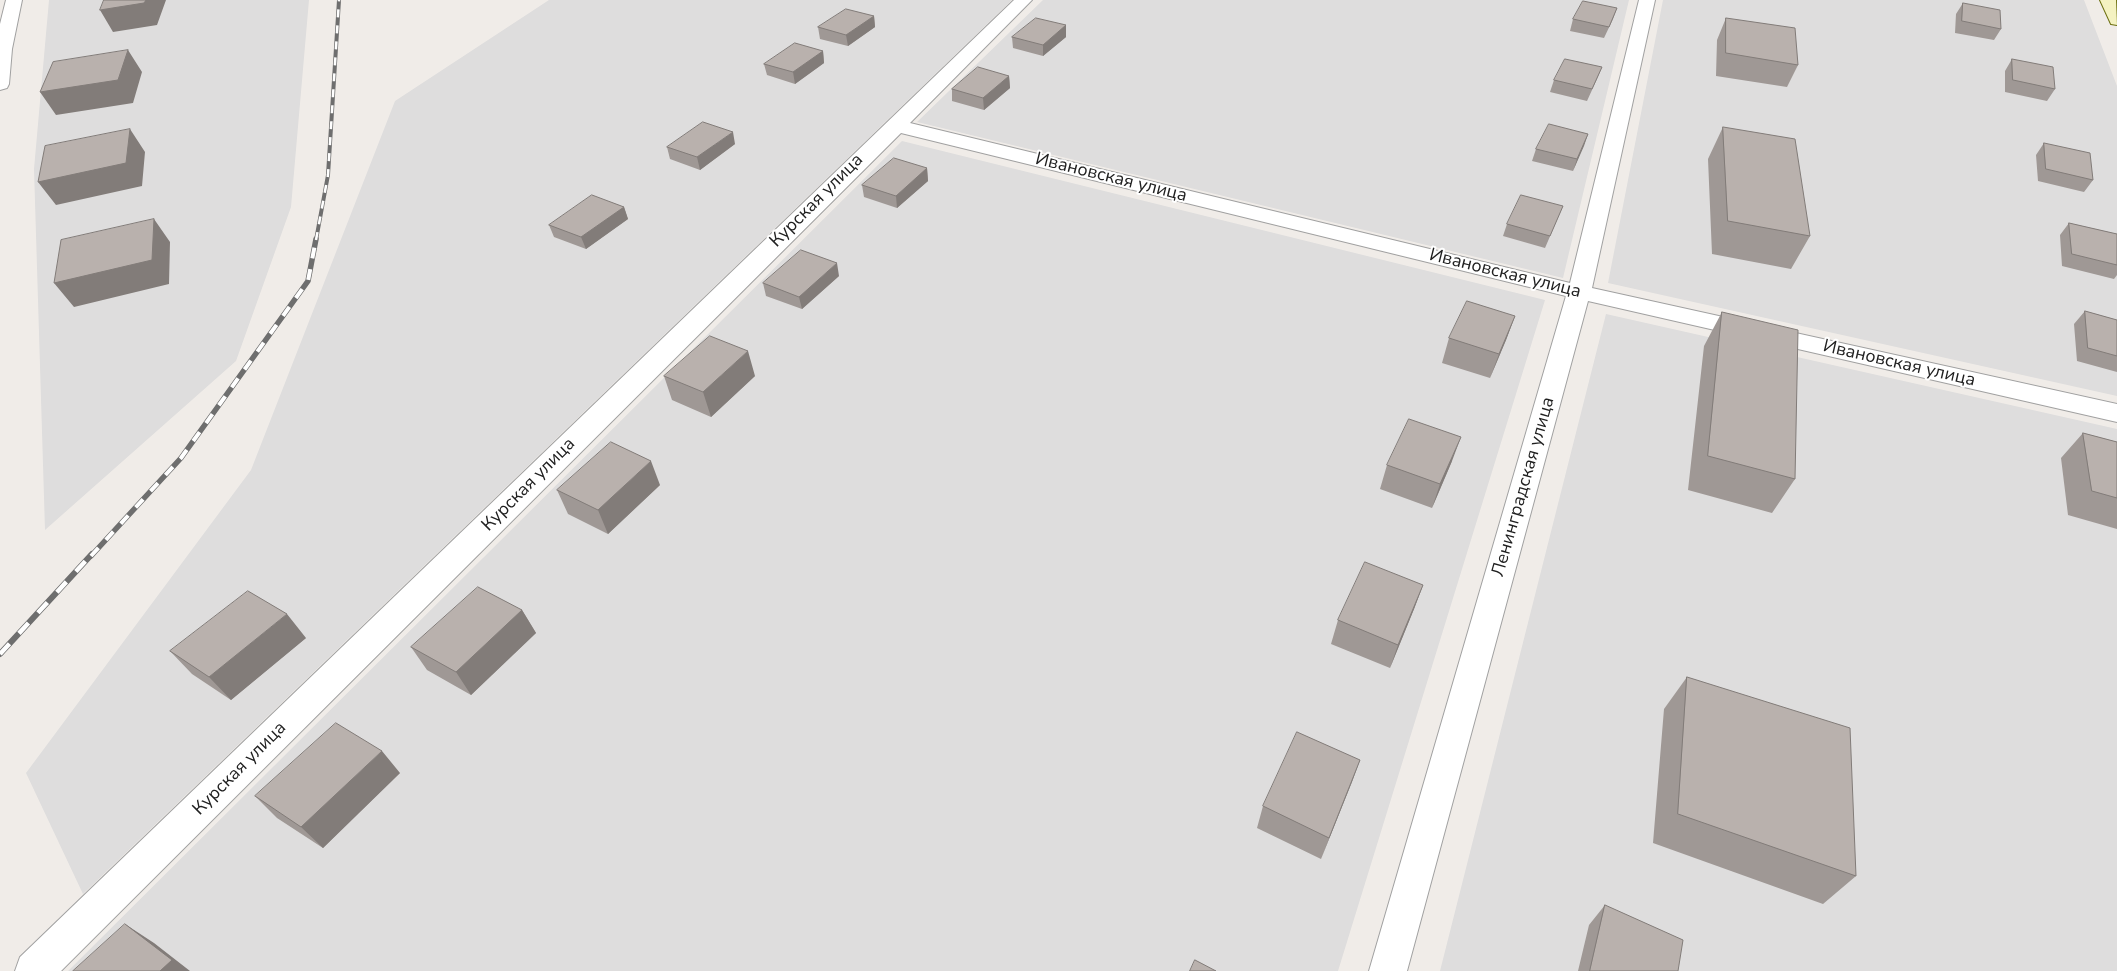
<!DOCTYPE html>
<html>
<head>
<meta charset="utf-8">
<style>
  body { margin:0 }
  canvas { display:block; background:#f0ece8 }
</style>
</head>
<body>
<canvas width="2117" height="971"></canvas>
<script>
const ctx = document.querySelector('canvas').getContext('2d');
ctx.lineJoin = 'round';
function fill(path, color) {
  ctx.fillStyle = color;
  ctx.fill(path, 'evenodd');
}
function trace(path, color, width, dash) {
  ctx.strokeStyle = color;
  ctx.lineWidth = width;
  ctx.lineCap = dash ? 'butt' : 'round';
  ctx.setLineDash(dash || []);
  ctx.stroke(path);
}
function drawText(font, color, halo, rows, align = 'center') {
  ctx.font = font + ' "Nunito Sans",sans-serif';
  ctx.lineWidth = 4;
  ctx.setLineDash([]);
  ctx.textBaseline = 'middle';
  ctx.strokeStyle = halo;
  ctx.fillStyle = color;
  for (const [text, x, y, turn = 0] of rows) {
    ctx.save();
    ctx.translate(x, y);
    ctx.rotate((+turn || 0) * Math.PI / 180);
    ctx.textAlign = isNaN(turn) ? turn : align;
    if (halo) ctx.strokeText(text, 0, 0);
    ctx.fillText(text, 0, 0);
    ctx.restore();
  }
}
fill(new Path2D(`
  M 49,0 L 309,0 L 291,207 L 236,361 L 45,530 L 34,169 Z
  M 549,0 L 1012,0 L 83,894 L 26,773 L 251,470 L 395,101 Z
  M 1043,0 L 1629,0 L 1563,278 L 917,122 Z
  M 1663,0 L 2084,0 L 2117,86 L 2117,396 L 1608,283 Z
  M 902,141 L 1545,300 L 1338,971 L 68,971 Z
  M 1606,314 L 2117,429 L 2117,971 L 1440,971 Z`), '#dedddd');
const minor = new Path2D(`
  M 1014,0 L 1032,0 L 910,123 L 1570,283 L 1639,0 L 1655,0 L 1592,288 L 2117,404 L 2117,422 L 1588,301 L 1407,971 L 1369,971 L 1566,296 L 901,133 L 61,971 L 15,971 L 20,957 Z`);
const tertiary = new Path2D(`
  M 6,0 L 22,0 L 12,49 L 9,84 L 7,88 L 0,90 L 0,24 Z`);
const secondary = new Path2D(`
  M 2100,0 L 2116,0 L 2117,25 L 2111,24 Z`);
trace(minor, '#a1a1a1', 2);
trace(tertiary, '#a1a1a1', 2);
trace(secondary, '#6c6f10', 2);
fill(minor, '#fff');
fill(tertiary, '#fff');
fill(secondary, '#f4f2c1');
const railFar2 = new Path2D(`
  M 316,240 L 328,175 L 339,0`);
const railFar1 = new Path2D(`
  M 91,556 L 181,458 L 308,281 L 316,239`);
const rail = new Path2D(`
  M 0,654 L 92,554`);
trace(railFar2, '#6e6e6e', 4);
trace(railFar1, '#6e6e6e', 5.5);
trace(rail, '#6e6e6e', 6);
trace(railFar2, '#fff', 2.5, [8]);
trace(railFar1, '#fff', 4, [11]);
trace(rail, '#fff', 4.5, [14]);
fill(new Path2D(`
  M 1963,3 L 2001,29 L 1994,40 L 1955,33 L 1956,14 Z
  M 1617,8 L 1613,19 L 1604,38 L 1570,31 L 1573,19 Z
  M 874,16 L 875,27 L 848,46 L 820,39 L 818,27 Z
  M 1726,18 L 1798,65 L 1787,87 L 1716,76 L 1717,40 Z
  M 1066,25 L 1066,37 L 1043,56 L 1013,48 L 1012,37 Z
  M 823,51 L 824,63 L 795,84 L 767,75 L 764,64 Z
  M 2012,59 L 2055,89 L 2047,101 L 2005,92 L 2005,71 Z
  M 1602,67 L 1597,79 L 1587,101 L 1550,92 L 1554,80 Z
  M 1009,76 L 1010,88 L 984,110 L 952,101 L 952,89 Z
  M 1723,127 L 1810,236 L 1791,269 L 1712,254 L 1708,159 Z
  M 1588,134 L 1573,171 L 1532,161 L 1536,149 Z
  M 2044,143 L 2093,180 L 2084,192 L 2038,181 L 2036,155 Z
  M 735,144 L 700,170 L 670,159 L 667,147 Z
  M 927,168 L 928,181 L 897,208 L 864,197 L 862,185 Z
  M 1563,206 L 1545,248 L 1503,236 L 1507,224 Z
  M 624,207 L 628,219 L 586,249 L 554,237 L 549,225 Z
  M 2069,223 L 2117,234 L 2117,275 L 2114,279 L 2062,266 L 2060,235 Z
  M 839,276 L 802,309 L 766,296 L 763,283 Z
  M 2085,311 L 2117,320 L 2117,372 L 2077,361 L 2074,324 Z
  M 1722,312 L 1795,479 L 1772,513 L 1688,490 L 1704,346 Z
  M 1515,316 L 1506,340 L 1490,378 L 1442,363 L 1449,338 Z
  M 664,376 L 755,376 L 711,417 L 672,400 Z
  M 2083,433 L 2117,442 L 2117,529 L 2068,515 L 2061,458 Z
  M 1452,461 L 1432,508 L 1380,489 L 1387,465 Z
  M 660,485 L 608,534 L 568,514 L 557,490 Z
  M 1423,585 L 1414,609 L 1390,668 L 1331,644 L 1338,620 Z
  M 522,610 L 536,633 L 471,695 L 427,670 L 411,647 Z
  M 306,638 L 231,700 L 192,674 L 170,651 Z
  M 1687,677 L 1856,876 L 1823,904 L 1653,843 L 1664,709 Z
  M 1360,760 L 1321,859 L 1257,828 L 1263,806 Z
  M 400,773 L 323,848 L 277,818 L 255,796 Z
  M 1605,905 L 1678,971 L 1578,971 L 1589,925 Z`), '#9f9895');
fill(new Path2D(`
  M 146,0 L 166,0 L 157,25 L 113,32 L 100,10 Z
  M 874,16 L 875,27 L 848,46 L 846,35 Z
  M 1066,25 L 1066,37 L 1043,56 L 1043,45 Z
  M 128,50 L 142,72 L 133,103 L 56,115 L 40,92 Z
  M 823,51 L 824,63 L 795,84 L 793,72 Z
  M 1009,76 L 1010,88 L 984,110 L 983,98 Z
  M 130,129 L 145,152 L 142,186 L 56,205 L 38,182 Z
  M 733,132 L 735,144 L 700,170 L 697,157 Z
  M 1588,134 L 1584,146 L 1573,171 L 1577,159 Z
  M 927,168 L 928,181 L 897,208 L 896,196 Z
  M 624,207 L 628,219 L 586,249 L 581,237 Z
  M 154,219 L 170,242 L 169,284 L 74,307 L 54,283 Z
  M 837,263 L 839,276 L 802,309 L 799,297 Z
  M 1515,316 L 1506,340 L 1490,378 L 1499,354 Z
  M 748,351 L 755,376 L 711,417 L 703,392 Z
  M 1461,437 L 1452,461 L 1432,508 L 1440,484 Z
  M 651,461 L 660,485 L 608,534 L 598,510 Z
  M 1423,585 L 1414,609 L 1390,668 L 1398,645 Z
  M 522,610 L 536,633 L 471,695 L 456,672 Z
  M 287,614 L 306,638 L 231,700 L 209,677 Z
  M 382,751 L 400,773 L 323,848 L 301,827 Z
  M 1360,760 L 1352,782 L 1321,859 L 1329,838 Z
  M 125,924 L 154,943 L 190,971 L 160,971 Z`), '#827c79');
const building = new Path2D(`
  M 104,0 L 146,0 L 144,3 L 100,10 Z
  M 1583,1 L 1617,8 L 1609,27 L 1573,19 Z
  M 1963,3 L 2000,10 L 2001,29 L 1962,21 Z
  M 846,9 L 874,16 L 846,35 L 818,27 Z
  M 1036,18 L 1066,25 L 1043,45 L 1012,37 Z
  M 1726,18 L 1795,28 L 1798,65 L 1726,53 Z
  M 795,43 L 823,51 L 793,72 L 764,64 Z
  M 128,50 L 118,80 L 40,92 L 53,62 Z
  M 1565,59 L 1602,67 L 1592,89 L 1554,80 Z
  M 2012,59 L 2053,67 L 2055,89 L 2013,80 Z
  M 978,67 L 1009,76 L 983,98 L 952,89 Z
  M 703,122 L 733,132 L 697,157 L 667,147 Z
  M 1549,124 L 1588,134 L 1577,159 L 1536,149 Z
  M 1723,127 L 1795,139 L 1810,236 L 1728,221 Z
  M 130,129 L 126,163 L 38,182 L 45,146 Z
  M 2044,143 L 2090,153 L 2093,180 L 2046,169 Z
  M 894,158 L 927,168 L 896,196 L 862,185 Z
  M 592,195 L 624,207 L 581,237 L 549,225 Z
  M 1521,195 L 1563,206 L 1550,236 L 1507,224 Z
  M 154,219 L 152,260 L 54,283 L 61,240 Z
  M 2069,223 L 2117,234 L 2117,265 L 2072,254 Z
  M 801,250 L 837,263 L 799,297 L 763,283 Z
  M 1467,301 L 1515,316 L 1499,354 L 1449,338 Z
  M 2085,311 L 2117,320 L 2117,356 L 2088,348 Z
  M 1722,312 L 1798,330 L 1795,479 L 1708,456 Z
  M 710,336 L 748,351 L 703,392 L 664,376 Z
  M 1409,419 L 1461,437 L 1440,484 L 1387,465 Z
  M 2083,433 L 2117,442 L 2117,498 L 2092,491 Z
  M 611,442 L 651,461 L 598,510 L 557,490 Z
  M 1365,562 L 1423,585 L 1398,645 L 1338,620 Z
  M 478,587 L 522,610 L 456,672 L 411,647 Z
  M 248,591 L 287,614 L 209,677 L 170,651 Z
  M 1687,677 L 1850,728 L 1856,876 L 1678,814 Z
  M 336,723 L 382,751 L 301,827 L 255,796 Z
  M 1297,732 L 1360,760 L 1329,838 L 1263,806 Z
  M 1605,905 L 1683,940 L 1678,971 L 1590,971 Z
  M 125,924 L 172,960 L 160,971 L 73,971 Z
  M 1195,960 L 1216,971 L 1190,971 Z`);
fill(building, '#b9b1ad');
trace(building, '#827c79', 1);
drawText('18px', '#202020', '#fff', [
  ["Ивановская улица",1111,178,14],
  ["Курская улица",817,201,-45],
  ["Ивановская улица",1505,274,14],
  ["Ивановская улица",1899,364,13],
  ["Курская улица",529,485,-45],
  ["Ленинградская улица",1524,487,-74],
  ["Курская улица",240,769,-45]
]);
</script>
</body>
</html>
